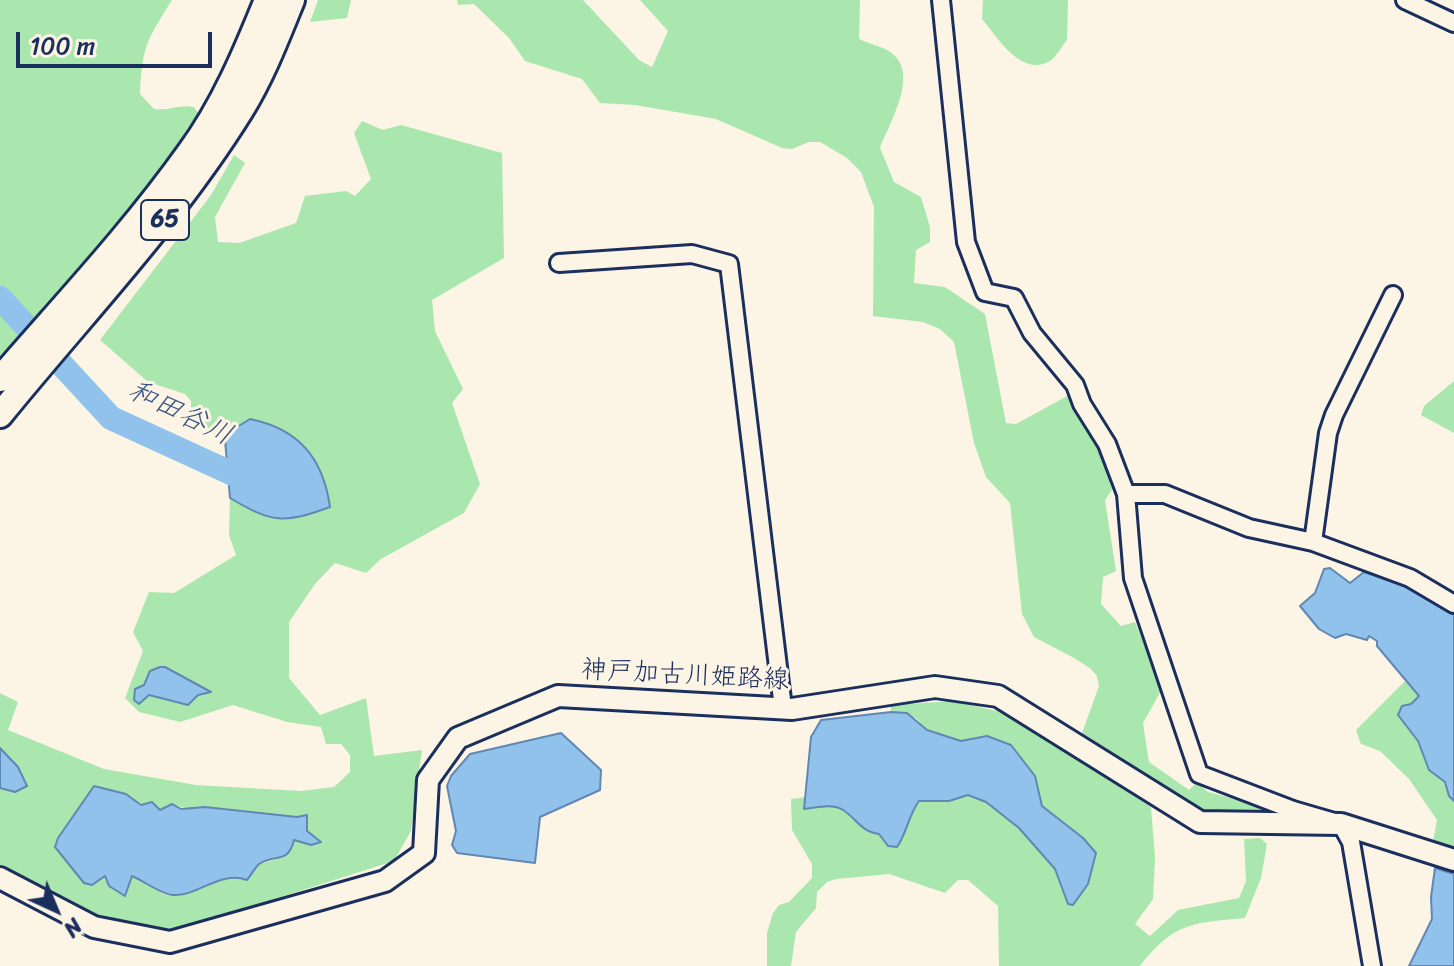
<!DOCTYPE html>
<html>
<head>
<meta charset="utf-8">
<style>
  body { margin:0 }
  #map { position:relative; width:1454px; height:966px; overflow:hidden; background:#fcf5e5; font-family:Sriracha,sans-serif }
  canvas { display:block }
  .north { position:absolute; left:16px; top:870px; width:80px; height:80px; -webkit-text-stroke:6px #fcf5e5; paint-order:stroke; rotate:136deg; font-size:22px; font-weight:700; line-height:32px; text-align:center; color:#1b2f5e }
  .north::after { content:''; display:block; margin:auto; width:28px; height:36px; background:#1b2f5e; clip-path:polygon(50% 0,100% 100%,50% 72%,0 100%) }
  .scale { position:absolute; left:16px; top:32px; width:196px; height:36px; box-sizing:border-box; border:4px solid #1b2f5e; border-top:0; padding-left:10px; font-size:24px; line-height:28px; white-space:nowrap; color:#1b2f5e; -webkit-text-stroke:6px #fcf5e5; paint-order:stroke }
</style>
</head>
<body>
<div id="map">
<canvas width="1454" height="966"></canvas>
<div class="north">N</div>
<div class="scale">100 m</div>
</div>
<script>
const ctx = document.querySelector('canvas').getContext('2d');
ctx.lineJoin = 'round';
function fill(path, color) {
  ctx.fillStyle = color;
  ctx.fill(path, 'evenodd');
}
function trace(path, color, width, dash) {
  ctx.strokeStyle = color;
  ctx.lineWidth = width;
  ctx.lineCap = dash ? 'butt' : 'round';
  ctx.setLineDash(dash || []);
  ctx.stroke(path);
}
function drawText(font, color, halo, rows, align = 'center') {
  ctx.font = font + ' Sriracha,"Klee One",sans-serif';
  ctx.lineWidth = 6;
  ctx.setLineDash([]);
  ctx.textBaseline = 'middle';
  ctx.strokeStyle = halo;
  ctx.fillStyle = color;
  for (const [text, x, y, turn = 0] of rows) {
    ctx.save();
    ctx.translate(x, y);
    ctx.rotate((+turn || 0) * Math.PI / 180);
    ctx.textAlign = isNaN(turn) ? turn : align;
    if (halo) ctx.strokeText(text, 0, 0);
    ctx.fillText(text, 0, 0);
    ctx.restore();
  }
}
fill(new Path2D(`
  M 0,0 L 172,0 C 147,40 142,46 140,94 L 154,109 C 169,111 180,104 194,107 L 200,116 L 174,155 L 5,364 L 0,362 Z
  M 318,0 L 351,0 L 347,18 L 310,22 Z
  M 457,0 L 583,0 L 639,60 L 652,67 L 668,31 L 640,0 L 860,0 L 859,39 C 869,44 886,47 894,55 C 918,77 889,124 880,148 L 894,182 L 921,197 L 930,227 L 930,242 L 916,250 L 914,283 L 945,287 L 985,314 L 1006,423 L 1016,424 L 1069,395 L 1096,438 L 1112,490 L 1105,500 L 1116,571 L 1103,577 L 1101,604 L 1121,626 L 1135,622 L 1162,689 L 1143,723 L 1149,762 L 1189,790 L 1197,782 L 1208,792 L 1278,810 L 1280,816 L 1207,814 L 1082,733 L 1099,686 L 1097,676 L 1091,669 L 1074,658 L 1034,637 L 1022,614 L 1010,503 L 986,477 L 974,443 L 954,342 L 940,329 L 923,322 L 873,316 L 874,207 L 861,172 L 847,158 L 820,142 L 809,142 L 792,149 L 782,148 L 716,119 L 635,105 L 600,103 L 582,79 L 525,61 L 509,38 L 474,4 L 458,5 Z
  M 983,0 L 1068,0 L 1067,40 C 1062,46 1057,56 1050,61 C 1022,78 997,37 982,19 Z
  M 362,121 L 383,130 L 401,125 L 502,153 L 504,258 L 432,300 L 435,331 L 463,389 L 452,403 L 480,484 L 464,513 L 381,559 L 366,573 L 335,563 L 315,584 L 289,622 L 289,678 L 320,715 L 366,698 L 374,756 L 422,750 L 411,831 L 394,861 L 165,934 L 95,918 L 0,865 L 0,788 L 15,792 L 18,767 L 0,748 L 0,693 L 18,702 L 8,730 L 104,769 L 196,785 L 301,791 L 334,787 L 350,772 L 350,755 L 341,744 L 326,744 L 321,727 L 287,722 L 233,705 L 180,722 L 139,712 L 125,698 L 143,651 L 133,632 L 149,592 L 174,593 L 236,555 L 229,535 L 230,498 L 249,509 L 232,430 L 225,440 L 191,421 L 191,401 L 185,394 L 148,382 L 100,340 L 211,195 L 234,155 L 245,163 L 215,217 L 218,242 L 239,243 L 296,223 L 305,196 L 346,191 L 355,196 L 371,179 L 354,133 ZM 160,667 L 165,667 L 210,692 L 197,695 L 188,705 L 149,695 L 144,697 L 144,685 ZM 134,801 L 160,810 L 172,804 C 187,811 206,807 223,808 C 250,811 279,820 306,816 L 307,831 L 320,841 L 311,845 L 294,840 L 284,857 L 260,864 L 247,880 C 218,870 191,902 166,895 C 160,893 141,880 132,876 L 124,895 L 109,886 L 105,876 L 70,864 L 55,847 Z
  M 1454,381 L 1454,433 L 1421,415 L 1424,406 Z
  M 1405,681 L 1419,696 L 1398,715 L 1418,741 L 1429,769 L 1445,782 L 1449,796 L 1454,801 L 1454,847 L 1433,841 L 1437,820 L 1409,779 L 1380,751 L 1361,744 L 1356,730 Z
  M 953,701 L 1001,712 L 1032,728 L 1151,807 L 1155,858 L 1153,899 L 1135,924 L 1150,936 L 1178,910 L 1239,898 L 1246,881 L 1244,839 L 1260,838 L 1267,844 L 1261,878 L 1245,918 C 1193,923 1174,922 1140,966 L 999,966 L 998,906 L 968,880 L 958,880 L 945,893 L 889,874 L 836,879 L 827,882 L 817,892 L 816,908 L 796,932 L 791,966 L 767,966 L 767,933 L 773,913 L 779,905 L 789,902 L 812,878 L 812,864 L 792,830 L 791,799 L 806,797 L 805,809 C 814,808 824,805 833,806 C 852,809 857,832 879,834 L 888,845 L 903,839 L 909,814 L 919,801 L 949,801 L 968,795 L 986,802 L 1019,827 L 1055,869 L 1069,904 L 1096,853 L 1083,838 L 1042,806 L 1035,776 L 987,736 L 961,741 L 927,730 L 916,718 L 891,712 L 891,705 Z`), '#aae7ae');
const water = new Path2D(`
  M 250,419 C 299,429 323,458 330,507 C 284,524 272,523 230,498 L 225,440 L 232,430 Z
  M 1330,568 L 1350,583 L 1364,572 L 1420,591 L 1454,613 L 1454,801 L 1449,796 L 1445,782 L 1429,770 L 1418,741 L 1398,715 L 1402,706 L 1411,704 L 1419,696 L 1377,646 L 1377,641 L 1369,636 L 1367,640 L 1346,634 L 1335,638 L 1319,629 L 1300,606 L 1315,593 L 1324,569 Z
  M 160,667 L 165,667 L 211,692 L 198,695 L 188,705 L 149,695 L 139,704 L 134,700 L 135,689 L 144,685 L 150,671 Z
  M 891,712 L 907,713 L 927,730 L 961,741 L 987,736 L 1011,745 L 1035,776 L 1042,806 L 1083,838 L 1096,853 L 1088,884 L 1073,905 L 1068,904 L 1055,869 L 1019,828 L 986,802 L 968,795 L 949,801 L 919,801 C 908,816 907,833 897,847 L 888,846 L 879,834 C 861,832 857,819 843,810 C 832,803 816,808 804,809 L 811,737 L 821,720 Z
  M 561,733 L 601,770 L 600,790 L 540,817 L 535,863 L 457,853 L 452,845 L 456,831 L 447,786 L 451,776 L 470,754 Z
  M 0,748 L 18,767 L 27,786 L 15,792 L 0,788 Z
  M 94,786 L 126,794 L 141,805 L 152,802 L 160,810 L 172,804 L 181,809 L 205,807 L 297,817 L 307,815 L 307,831 L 321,842 L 311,845 L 294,840 C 288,865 275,853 259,864 C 255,868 251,875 247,880 C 220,870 197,897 173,895 C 162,895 144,881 132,876 L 125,896 L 109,886 L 105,876 L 92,885 L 84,883 L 55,847 L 58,838 Z
  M 1435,868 L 1454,874 L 1454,966 L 1409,966 L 1432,919 L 1431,897 Z`);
fill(water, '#90c2ec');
trace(water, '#6187b3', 2);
trace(new Path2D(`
  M 0,298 L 111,418 L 244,479 L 258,481`), '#90c2ec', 24);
const minor = new Path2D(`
  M 941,0 L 966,242 L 985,292 L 1014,298 L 1032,333 L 1075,385 L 1082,404 L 1107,444 L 1126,494 L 1165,494 L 1249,528 L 1313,542 L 1410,578 L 1454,604
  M 1405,0 L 1454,23
  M 559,263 L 692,254 L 729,264 L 783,708
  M 1126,494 L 1133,578 L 1199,774 L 1293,810 L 1341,824 L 1351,842 L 1372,966
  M 1313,542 L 1328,433 L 1334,415 L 1393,295`);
const tertiary = new Path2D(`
  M 0,878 L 94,927 L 170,942 L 385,881 L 424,853 L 428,780 L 458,738 L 558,696 L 792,709 L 935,687 L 998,696 L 1200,822 L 1341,824 L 1454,860`);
const primary = new Path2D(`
  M 0,379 C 64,305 132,233 189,153 C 223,107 246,52 267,0
  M 0,415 C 82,314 172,221 241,110 C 262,76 277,37 292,0`);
trace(minor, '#1b2f5e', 22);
trace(tertiary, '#1b2f5e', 26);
trace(primary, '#1b2f5e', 30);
trace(minor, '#fcf5e5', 16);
trace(tertiary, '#fcf5e5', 20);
trace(primary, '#fcf5e5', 24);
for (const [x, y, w] of [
  [165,220,48]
]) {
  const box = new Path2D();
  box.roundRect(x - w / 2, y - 20, w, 40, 6);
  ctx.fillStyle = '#fcf5e5';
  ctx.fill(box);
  trace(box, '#1b2f5e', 2);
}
drawText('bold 24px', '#1b2f5e', null, [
  ["65",165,220]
]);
drawText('26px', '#1b2f5e', '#fcf5e5', [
  ["神戸加古川姫路線",685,676,3]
]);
drawText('italic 28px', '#385482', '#fcf5e5', [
  ["和田谷川",180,414,26]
]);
</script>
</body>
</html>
